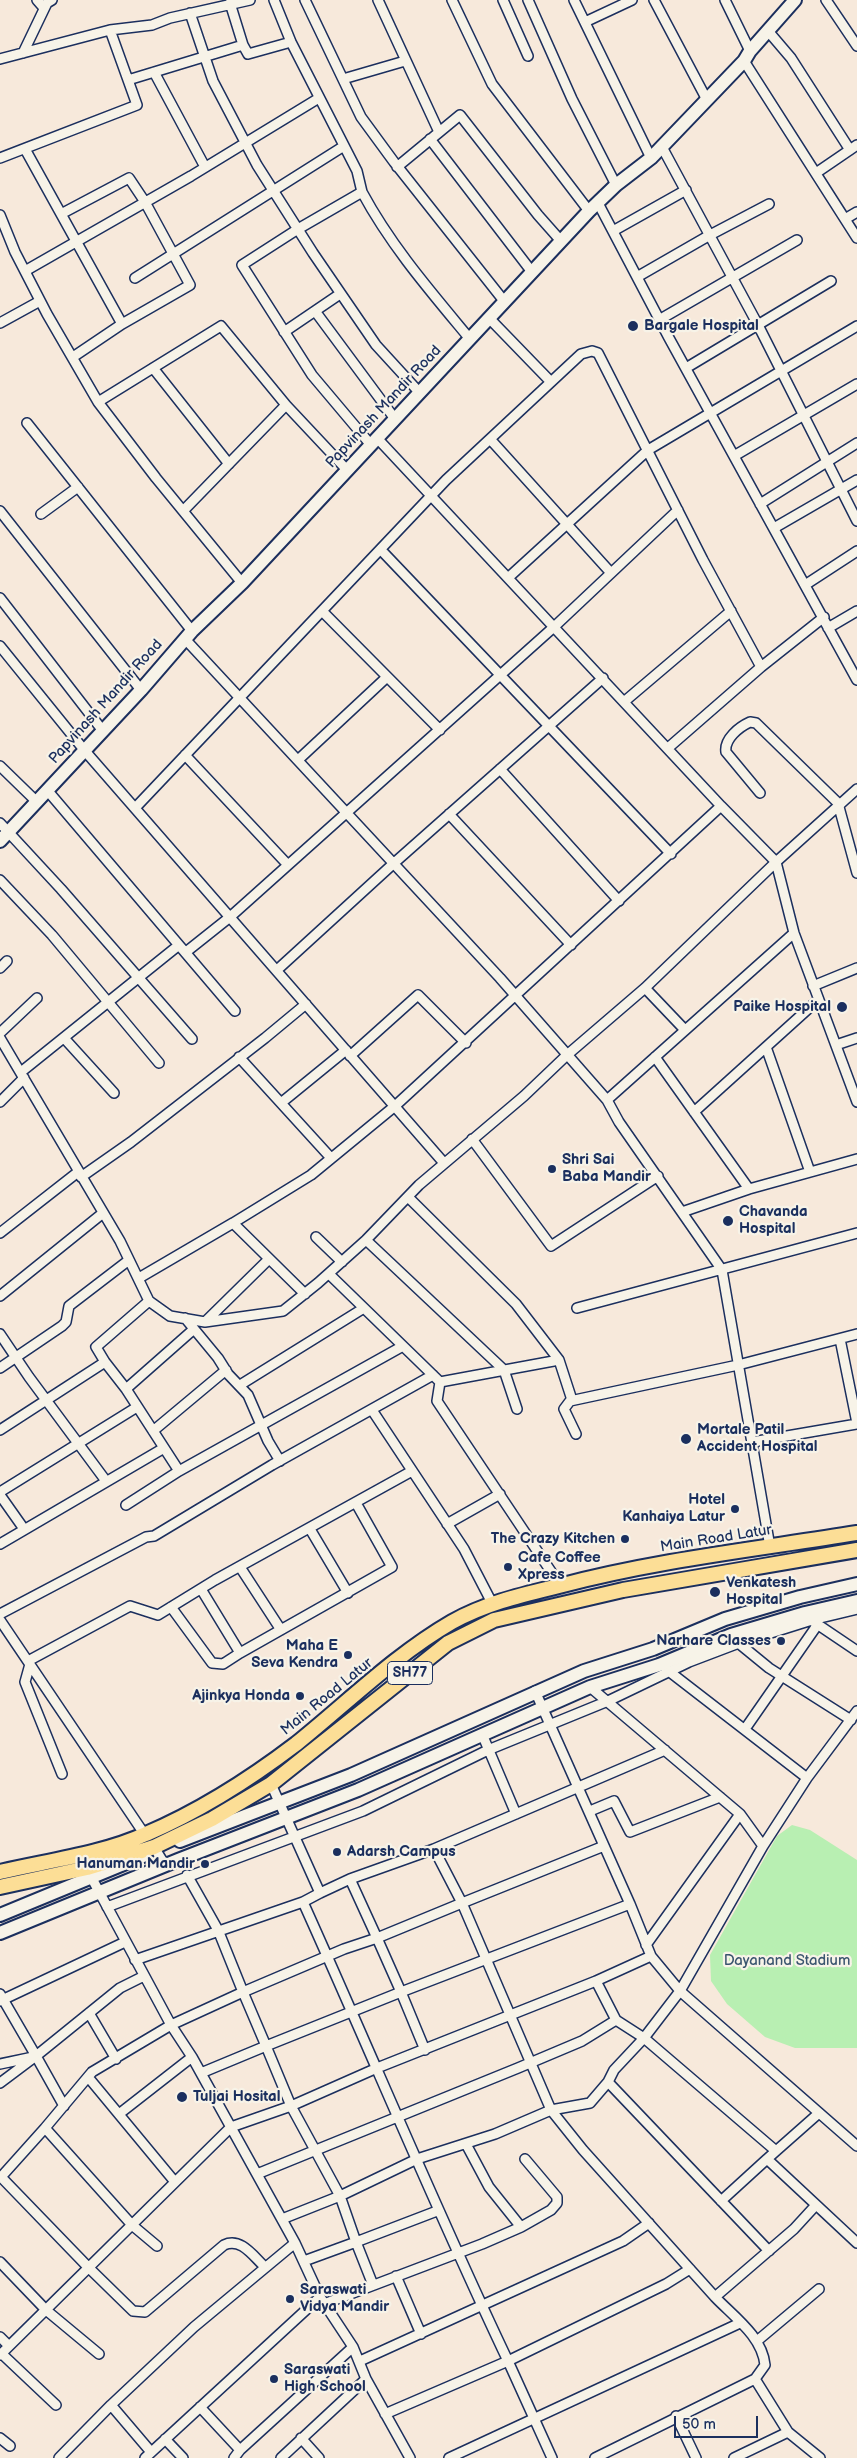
<!DOCTYPE html>
<html>
<head>
<meta charset="utf-8">
<style>
  body { margin:0 }
  #map { position:relative; width:857px; height:2458px; overflow:hidden; background:#f7e9db; font-family:"Balsamiq Sans",sans-serif }
  canvas { display:block }
  .scale { position:absolute; left:674px; top:2416px; width:84px; height:22px; box-sizing:border-box; border:2px solid #1b2f5e; border-top:0; padding-left:6px; font-size:15px; line-height:18px; white-space:nowrap; color:#1b2f5e; -webkit-text-stroke:4px #f7f3e8; paint-order:stroke }
</style>
</head>
<body>
<div id="map">
<canvas width="857" height="2458"></canvas>
<div class="scale">50 m</div>
</div>
<script>
const ctx = document.querySelector('canvas').getContext('2d');
ctx.lineJoin = 'round';
function fill(path, color) {
  ctx.fillStyle = color;
  ctx.fill(path, 'evenodd');
}
function trace(path, color, width, dash) {
  ctx.strokeStyle = color;
  ctx.lineWidth = width;
  ctx.lineCap = dash ? 'butt' : 'round';
  ctx.setLineDash(dash || []);
  ctx.stroke(path);
}
function drawText(font, color, halo, rows, align = 'center') {
  ctx.font = font + ' "Balsamiq Sans",sans-serif';
  ctx.lineWidth = 4.5;
  ctx.setLineDash([]);
  ctx.textBaseline = 'middle';
  ctx.strokeStyle = halo;
  ctx.fillStyle = color;
  for (const [text, x, y, turn = 0] of rows) {
    ctx.save();
    ctx.translate(x, y);
    ctx.rotate((+turn || 0) * Math.PI / 180);
    ctx.textAlign = isNaN(turn) ? turn : align;
    if (halo) ctx.strokeText(text, 0, 0);
    ctx.fillText(text, 0, 0);
    ctx.restore();
  }
}
fill(new Path2D(`
  M 792,1825 L 810,1830 L 857,1860 L 857,2048 L 795,2048 L 765,2037 L 727,2004 L 711,1981 L 710,1955 L 777,1836 Z`), '#b8efb2');
const street = new Path2D(`
  M 37,0 L 44,8
  M 274,0 L 291,42 L 357,171 L 362,192
  M 305,0 L 361,117 L 394,162 L 504,301
  M 378,0 L 439,132
  M 452,0 L 492,84 L 589,211
  M 503,0 L 528,56
  M 528,0 L 572,99 L 616,185
  M 574,0 L 651,158
  M 654,0 L 707,100
  M 725,0 L 750,51
  M 826,0 L 857,46
  M 190,13 L 213,81 L 257,165 L 313,253 L 376,345 L 419,392
  M 585,22 L 632,0
  M 768,31 L 791,58 L 850,150
  M 243,45 L 248,54 L 291,42
  M 23,53 L 47,3 L 52,0
  M 0,59 L 110,30 L 152,25 L 170,18 L 250,0
  M 744,61 L 857,238
  M 154,72 L 205,167
  M 343,79 L 405,61
  M 128,80 L 243,45 L 230,3
  M 430,139 L 532,272
  M 662,147 L 758,325 L 857,521
  M 25,149 L 122,324
  M 0,158 L 137,105 L 110,30
  M 397,167 L 460,115 L 538,215 L 561,241
  M 816,173 L 857,145
  M 598,203 L 669,338 L 857,680
  M 61,214 L 129,178 L 145,202 L 190,285 L 122,324 L 73,357
  M 0,215 L 15,252 L 47,314 L 98,402 L 156,478 L 242,583
  M 845,219 L 857,212
  M 613,231 L 686,190
  M 25,271 L 191,176 L 319,98
  M 637,277 L 710,235 L 769,204
  M 135,278 L 344,146
  M 315,311 L 395,419
  M 489,318 L 551,382
  M 659,320 L 797,240
  M 0,323 L 40,301
  M 284,332 L 340,294
  M 153,368 L 229,464
  M 686,368 L 831,281
  M 98,402 L 221,326 L 286,405 L 183,511
  M 286,405 L 347,470
  M 27,423 L 192,631
  M 377,438 L 721,806
  M 490,439 L 611,573
  M 371,445 L 312,375 L 242,265 L 298,229 L 362,192 C 391,246 431,292 470,339
  M 734,456 L 857,384
  M 760,504 L 857,443
  M 0,511 L 141,690
  M 41,514 L 78,487
  M 774,528 L 857,480
  M 381,550 L 671,854
  M 509,577 L 648,450 L 857,326
  M 805,585 L 857,551
  M 0,598 L 103,731
  M 322,611 L 440,730
  M 828,628 L 857,611
  M 185,639 L 500,978 L 607,1100 L 619,1122 L 722,1270 L 770,1547
  M 0,646 L 85,751 L 444,1163
  M 625,701 L 731,611
  M 668,748 L 761,667 L 824,617
  M 185,755 L 288,865
  M 298,760 L 387,677
  M 0,766 L 37,802
  M 500,769 L 619,901
  M 47,790 L 235,1011
  M 760,793 L 726,752 C 724,739 739,727 750,722 L 756,723 L 840,805
  M 136,807 L 446,480 L 581,354 L 592,351 L 598,353 L 703,560 L 761,667
  M 839,807 L 857,873
  M 449,814 L 571,945
  M 0,823 L 61,889 L 192,1039
  M 0,880 L 52,935 L 159,1063
  M 186,952 L 230,917 L 555,626 L 678,510
  M 0,968 L 7,961
  M 277,970 L 393,864 L 603,678
  M 813,986 L 857,968
  M 645,988 L 685,1030
  M 0,1033 L 37,998
  M 0,1038 L 120,1241 L 149,1301 L 170,1316 L 205,1322 L 283,1311 L 318,1283 L 366,1240 L 419,1185 L 524,1096 L 567,1055 L 645,988 L 776,862 L 857,789
  M 64,1038 L 114,1093
  M 836,1045 L 857,1038
  M 766,1047 L 810,1172
  M 350,1056 L 418,995 L 466,1043
  M 239,1057 L 331,1158
  M 655,1057 L 749,1189 L 857,1159
  M 21,1072 L 179,945
  M 607,1100 L 794,933
  M 0,1102 L 24,1078
  M 281,1103 L 346,1050
  M 694,1112 L 818,1000
  M 472,1139 L 551,1246 L 658,1176
  M 81,1177 L 131,1142 L 265,1038 L 306,1004
  M 408,1197 L 516,1304 L 559,1360
  M 682,1212 L 749,1189
  M 233,1223 L 311,1175 L 395,1106 L 721,806 L 776,862 L 794,933 L 857,1102
  M 0,1233 L 78,1172
  M 316,1237 L 342,1262
  M 366,1240 L 504,1370 L 517,1409
  M 329,1274 L 440,1382 L 437,1401 L 560,1585
  M 139,1278 L 233,1223 L 305,1294
  M 0,1296 L 103,1213
  M 149,1301 L 96,1347 L 105,1362 L 126,1389 L 179,1471
  M 577,1308 L 857,1233
  M 185,1318 L 218,1358 L 228,1374 L 248,1395 L 268,1441 L 280,1461
  M 205,1322 L 269,1259
  M 0,1334 L 29,1377 L 106,1481
  M 840,1339 L 857,1423
  M 0,1368 L 62,1326 L 66,1322 L 69,1306 L 129,1260
  M 440,1382 L 559,1360 L 572,1400
  M 240,1385 L 364,1308
  M 126,1389 L 194,1329
  M 372,1410 L 464,1549 L 492,1603
  M 0,1430 L 105,1362
  M 153,1431 L 226,1370
  M 576,1434 L 564,1409 L 570,1401 L 738,1365 L 857,1334
  M 752,1442 L 857,1424
  M 0,1492 L 137,1407
  M 0,1495 L 24,1529
  M 126,1505 L 179,1471 L 403,1346
  M 447,1524 L 500,1494
  M 310,1529 L 348,1593
  M 0,1544 L 164,1448
  M 240,1567 L 281,1630
  M 201,1589 L 240,1653 L 392,1567 L 356,1503
  M 171,1607 L 212,1663 L 223,1664 L 240,1653
  M 0,1614 L 146,1537 L 154,1536 L 272,1465 L 433,1375
  M 0,1620 L 145,1835
  M 814,1622 L 857,1651
  M 736,1641 L 769,1668 L 851,1720
  M 28,1661 L 130,1606 L 158,1615 L 215,1580 L 412,1471
  M 30,1664 L 25,1682 L 62,1774
  M 666,1669 L 807,1778
  M 590,1687 L 740,1814 L 763,1846
  M 535,1691 L 630,1904
  M 857,1711 L 807,1778 L 763,1846 L 680,1991 L 857,2146
  M 745,1729 L 818,1624
  M 482,1734 L 516,1814
  M 271,1784 L 320,1893 L 303,1902 C 372,2055 436,2210 508,2361 L 666,2284 L 690,2269
  M 590,1811 L 614,1801 L 630,1832 L 720,1797
  M 154,1847 L 165,1865
  M 434,1849 L 665,1750
  M 89,1873 L 171,2025 L 192,2057 L 295,2243 L 320,2297 L 353,2347 L 366,2379 L 410,2458
  M 350,1879 L 434,1849 L 462,1903 L 604,1846
  M 320,1893 L 350,1879 L 377,1938 L 462,1903 L 551,2110 L 590,2103 L 608,2082 L 769,2251
  M 107,1907 L 363,1811 L 488,1750 L 608,1701 L 689,1662 L 739,1643 L 812,1620 L 857,1609
  M 646,1945 L 740,1814
  M 135,1960 L 303,1902
  M 0,1994 L 36,2056
  M 0,2001 L 125,1942
  M 89,2013 L 116,2059
  M 0,2064 L 33,2057
  M 201,2073 L 266,2046 L 243,1992 L 344,1949 L 377,1938 L 401,1992 L 630,1904 L 651,1956
  M 88,2077 L 175,2182
  M 608,2082 L 614,2070 L 644,2038 L 776,2151 L 767,2159 L 857,2243
  M 0,2083 L 36,2056
  M 64,2106 L 36,2056 L 120,1988 L 144,1976
  M 119,2114 L 192,2057
  M 45,2128 L 1,2177 L 89,2268 L 133,2311 L 145,2312 L 224,2245 C 241,2237 253,2256 265,2267
  M 776,2151 L 819,2113
  M 257,2174 L 518,2068 L 582,2041 L 616,2020 L 644,2038 L 680,1991 L 651,1956 L 596,1981
  M 721,2201 L 767,2159
  M 437,2211 L 356,2242 L 340,2196 L 417,2159 L 495,2134 L 551,2110 L 583,2150 L 715,2297 L 794,2229 L 816,2205
  M 282,2219 L 340,2196 L 291,2106 L 377,2068 L 596,1981 L 616,2020
  M 521,2227 L 551,2210 L 557,2203 L 557,2197 L 525,2159
  M 157,2246 L 132,2225 L 45,2128 L 92,2072 L 171,2025 L 243,1992 L 218,1930 L 187,1875
  M 304,2261 L 356,2242 L 373,2285
  M 0,2262 L 46,2310 L 99,2354
  M 396,2276 L 421,2334
  M 715,2297 C 734,2317 762,2336 765,2365 L 755,2379
  M 324,2304 L 482,2244 L 521,2227 L 489,2187 L 466,2144
  M 0,2337 L 9,2346
  M 757,2341 L 819,2289
  M 2,2354 L 56,2405
  M 0,2355 L 231,2127 L 291,2106 L 266,2046 L 401,1992 L 425,2050
  M 360,2361 L 623,2241 L 649,2223
  M 200,2407 L 240,2450 L 234,2458
  M 385,2414 L 508,2361 L 552,2458
  M 676,2416 L 696,2458
  M 0,2438 L 10,2446
  M 301,2438 L 319,2458
  M 165,2439 L 183,2458
  M 240,2450 L 353,2347
  M 151,2452 L 111,2405 L 194,2327 L 295,2243
  M 59,2458 L 111,2405
  M 145,2458 L 320,2297
  M 281,2458 L 366,2379
  M 449,2458 L 740,2323
  M 595,2458 L 755,2379 L 788,2432 L 820,2458
  M 734,2458 L 788,2432`);
const secondary = new Path2D(`
  M 0,841 L 141,690 L 192,631 L 242,583 L 589,211 L 616,185 L 651,158 L 744,61 L 750,51 L 795,0
  M 180,1841 L 351,1775 L 584,1671 L 653,1649 L 725,1619 L 800,1597 L 857,1584
  M 0,1915 L 143,1856
  M 0,1933 L 178,1860 L 358,1790 L 590,1687 L 659,1665 L 731,1635 L 805,1613 L 857,1601`);
const primary = new Path2D(`
  M 0,1872 C 47,1861 102,1854 146,1834 C 200,1811 250,1779 296,1744 C 347,1703 395,1655 452,1622 C 486,1603 522,1595 559,1586 C 657,1560 758,1549 857,1533
  M 0,1887 L 87,1868 L 120,1858 L 154,1847 L 212,1819 L 271,1784 L 448,1643 L 494,1620 L 623,1590 L 857,1550`);
trace(street, '#1b2f5e', 12);
trace(secondary, '#1b2f5e', 16);
trace(primary, '#1b2f5e', 18);
trace(street, '#f7f3e8', 9);
trace(secondary, '#f7f3e8', 12);
trace(primary, '#fcde96', 14);
for (const [x, y, r, color] of [
  [633,326,6,"#1b2f5e"],
  [842,1007,6,"#1b2f5e"],
  [552,1169,5,"#1b2f5e"],
  [728,1221,6,"#1b2f5e"],
  [686,1439,6,"#1b2f5e"],
  [735,1509,5,"#1b2f5e"],
  [625,1539,5,"#1b2f5e"],
  [508,1567,5,"#1b2f5e"],
  [715,1592,6,"#1b2f5e"],
  [781,1641,5,"#1b2f5e"],
  [348,1655,5,"#1b2f5e"],
  [300,1696,5,"#1b2f5e"],
  [337,1852,5,"#1b2f5e"],
  [205,1864,5,"#1b2f5e"],
  [182,2097,6,"#1b2f5e"],
  [290,2299,5,"#1b2f5e"],
  [274,2379,5,"#1b2f5e"]
]) {
  const dot = new Path2D();
  dot.arc(x, y, r, 0, 2 * Math.PI);
  ctx.fillStyle = color;
  ctx.fill(dot);
  trace(dot, '#f7f3e8', 2);
}
for (const [x, y, w] of [
  [410,1673,45]
]) {
  const box = new Path2D();
  box.roundRect(x - w / 2, y - 11.5, w, 23, 4);
  ctx.fillStyle = '#f7f3e8';
  ctx.fill(box);
  trace(box, '#1b2f5e', 1);
}
drawText('bold 14px', '#1b2f5e', null, [
  ["SH77",410,1673]
]);
drawText('bold 15px', '#1b2f5e', '#f7f3e8', [
  ["Bargale Hospital",644,326],
  ["Paike Hospital",831,1007,"right"],
  ["Shri Sai",562,1160],
  ["Baba Mandir",562,1177],
  ["Chavanda",739,1212],
  ["Hospital",739,1229],
  ["Mortale Patil",697,1430],
  ["Accident Hospital",697,1447],
  ["Hotel",725,1500,"right"],
  ["Kanhaiya Latur",725,1517,"right"],
  ["The Crazy Kitchen",615,1539,"right"],
  ["Cafe Coffee",518,1558],
  ["Xpress",518,1575],
  ["Venkatesh",726,1583],
  ["Hospital",726,1600],
  ["Narhare Classes",771,1641,"right"],
  ["Maha E",338,1646,"right"],
  ["Seva Kendra",338,1663,"right"],
  ["Ajinkya Honda",290,1696,"right"],
  ["Adarsh Campus",347,1852],
  ["Hanuman Mandir",195,1864,"right"],
  ["Tuljai Hosital",193,2097],
  ["Saraswati",300,2290],
  ["Vidya Mandir",300,2307],
  ["Saraswati",284,2370],
  ["High School",284,2387]
], 'left');
drawText('15px', '#1b2f5e', '#f7f3e8', [
  ["Papvinash Mandir Road",384,407,-47],
  ["Papvinash Mandir Road",106,702,-48],
  ["Main Road Latur",716,1539,-9],
  ["Main Road Latur",327,1697,-39]
]);
drawText('15px', '#3a556f', '#f7f3e8', [
  ["Dayanand Stadium",787,1961]
]);
</script>
</body>
</html>
